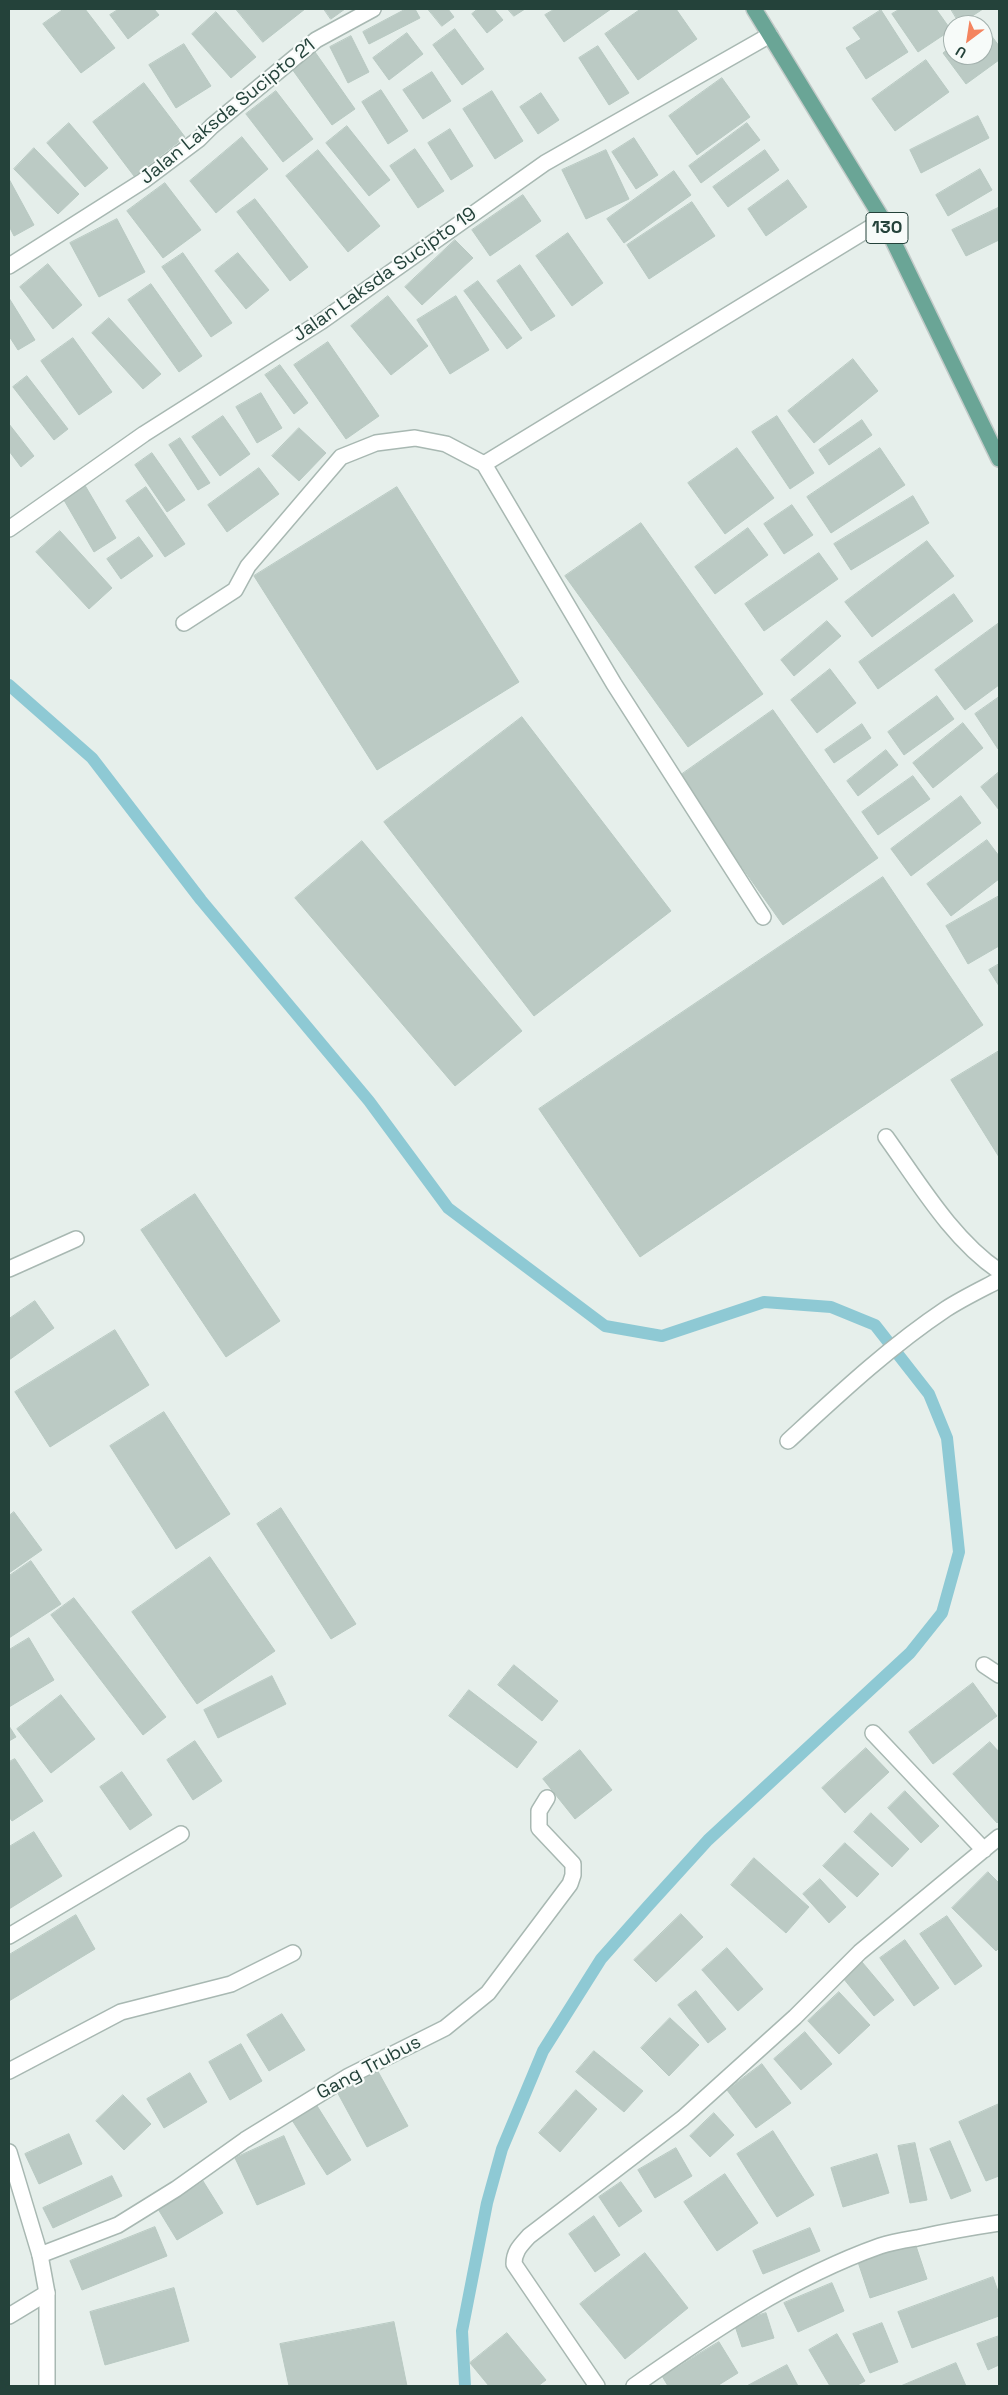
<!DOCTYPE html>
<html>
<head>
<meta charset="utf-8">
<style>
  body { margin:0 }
  #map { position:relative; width:1008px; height:2395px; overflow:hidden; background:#e6efeb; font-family:"Space Grotesk",sans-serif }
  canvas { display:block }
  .frame { position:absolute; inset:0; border:10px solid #24423a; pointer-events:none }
  .north { position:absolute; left:943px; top:15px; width:50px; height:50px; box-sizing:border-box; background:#f7fbf9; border:1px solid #a3b1ad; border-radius:50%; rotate:211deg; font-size:14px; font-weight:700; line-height:20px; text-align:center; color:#24423a }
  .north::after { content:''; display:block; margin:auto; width:18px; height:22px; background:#f4845f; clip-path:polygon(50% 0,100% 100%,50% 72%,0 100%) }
</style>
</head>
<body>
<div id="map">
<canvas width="1008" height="2395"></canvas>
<div class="frame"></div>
<div class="north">U</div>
</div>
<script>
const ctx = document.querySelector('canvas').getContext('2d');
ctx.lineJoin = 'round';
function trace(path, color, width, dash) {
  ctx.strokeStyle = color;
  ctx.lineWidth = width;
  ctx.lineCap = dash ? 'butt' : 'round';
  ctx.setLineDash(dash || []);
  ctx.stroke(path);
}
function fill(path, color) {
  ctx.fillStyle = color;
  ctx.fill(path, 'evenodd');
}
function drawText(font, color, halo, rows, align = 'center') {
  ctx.font = font + ' "Space Grotesk",sans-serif';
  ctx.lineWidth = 4.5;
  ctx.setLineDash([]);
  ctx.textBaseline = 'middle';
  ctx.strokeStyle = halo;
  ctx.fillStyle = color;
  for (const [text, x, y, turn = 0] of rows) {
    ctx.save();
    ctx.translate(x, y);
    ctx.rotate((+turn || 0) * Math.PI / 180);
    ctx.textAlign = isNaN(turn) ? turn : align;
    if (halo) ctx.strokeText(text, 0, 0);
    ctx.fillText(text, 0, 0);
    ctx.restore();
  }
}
trace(new Path2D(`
  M 9,685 L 92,758 L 201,900 L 369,1101 L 448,1208 L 605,1326 L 662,1336 L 764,1302 L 831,1307 L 875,1325 L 929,1394 L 947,1438 L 959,1552 L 942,1613 L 910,1653 L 708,1840 L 648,1906 L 601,1959 L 543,2051 L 502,2149 L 487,2203 L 462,2331 L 465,2386`), '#8ec9d4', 12);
const building = new Path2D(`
  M 64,9 L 85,9 L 115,48 L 81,73 L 43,24 Z
  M 119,9 L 154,9 L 159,15 L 128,39 L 110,15 Z
  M 236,9 L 305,9 L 263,42 Z
  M 324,9 L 345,9 L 331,19 Z
  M 406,9 L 415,9 L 420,18 L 369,44 L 363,32 Z
  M 428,9 L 448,9 L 454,17 L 442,26 Z
  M 478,9 L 494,9 L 503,20 L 487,33 L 472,14 Z
  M 508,9 L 525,9 L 514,16 Z
  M 555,9 L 611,9 L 564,42 L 545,15 Z
  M 641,9 L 676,9 L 697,39 L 638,80 L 605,34 Z
  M 900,9 L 936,9 L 951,30 L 918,52 L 892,14 Z
  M 951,9 L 983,9 L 960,24 Z
  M 881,10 L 908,52 L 866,79 L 846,48 L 861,39 L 853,28 Z
  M 216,12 L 256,57 L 231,78 L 192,34 Z
  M 983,24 L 999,46 L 999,60 L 966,84 L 943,53 L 953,45 L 953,55 L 983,55 L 983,25 L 981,25 Z
  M 455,29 L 484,69 L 462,85 L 433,45 Z
  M 407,33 L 423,54 L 389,80 L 373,58 Z
  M 351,36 L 369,72 L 348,83 L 330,47 Z
  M 184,44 L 211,86 L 176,108 L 149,65 Z
  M 598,46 L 629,93 L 609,105 L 579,58 Z
  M 315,52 L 355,109 L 332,125 L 292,69 Z
  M 926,60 L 949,92 L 895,131 L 872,99 Z
  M 432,72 L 451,101 L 423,119 L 403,90 Z
  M 722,78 L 750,117 L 697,155 L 669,116 Z
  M 144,83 L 185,137 L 134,176 L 93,122 Z
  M 381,90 L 408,131 L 388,144 L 362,102 Z
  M 276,91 L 313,139 L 283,162 L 246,114 Z
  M 492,91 L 523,141 L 495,159 L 463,109 Z
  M 541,93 L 559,120 L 538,134 L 520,107 Z
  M 978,116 L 989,138 L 921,173 L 910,150 Z
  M 69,123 L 108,168 L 85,187 L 47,143 Z
  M 747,123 L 760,140 L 701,183 L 689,166 Z
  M 347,126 L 390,180 L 369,196 L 326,143 Z
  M 450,129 L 473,166 L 451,180 L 428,143 Z
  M 242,137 L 268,169 L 216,213 L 190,181 Z
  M 634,138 L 658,175 L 636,189 L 612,152 Z
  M 34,148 L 79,194 L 58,214 L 14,169 Z
  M 415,149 L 444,191 L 418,208 L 390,166 Z
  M 318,150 L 380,226 L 348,252 L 286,176 Z
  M 606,150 L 629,199 L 586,219 L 562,170 Z
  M 765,150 L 779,170 L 728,207 L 713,187 Z
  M 980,169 L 992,190 L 948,216 L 936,195 Z
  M 674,171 L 691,195 L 624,243 L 607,219 Z
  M 9,179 L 34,225 L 14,236 L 9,226 Z
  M 788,180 L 807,207 L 766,236 L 748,209 Z
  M 165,183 L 201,230 L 163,258 L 127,211 Z
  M 523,195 L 541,221 L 490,256 L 472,230 Z
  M 255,199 L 308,267 L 290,281 L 237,212 Z
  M 692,202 L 715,236 L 649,279 L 627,245 Z
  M 998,208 L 999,240 L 966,256 L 952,230 Z
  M 117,219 L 145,272 L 99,297 L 70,243 Z
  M 568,233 L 603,283 L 572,306 L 536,256 Z
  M 455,240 L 473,258 L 422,305 L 405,287 Z
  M 183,253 L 232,323 L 211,337 L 162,267 Z
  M 238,253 L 269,290 L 246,309 L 215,271 Z
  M 48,264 L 82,305 L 53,329 L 20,287 Z
  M 520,265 L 555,316 L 531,331 L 497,281 Z
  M 478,281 L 522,338 L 507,349 L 464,291 Z
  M 151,284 L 202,356 L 179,372 L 128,300 Z
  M 388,296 L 428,346 L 391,375 L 351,326 Z
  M 456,296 L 489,350 L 450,374 L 417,320 Z
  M 9,298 L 35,340 L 18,350 L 9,336 Z
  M 109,318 L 161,374 L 143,389 L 92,333 Z
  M 73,338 L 112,392 L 79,415 L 41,361 Z
  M 328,342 L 379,416 L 346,439 L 294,365 Z
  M 853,359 L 878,391 L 814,443 L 788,411 Z
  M 280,365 L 308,403 L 294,414 L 265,375 Z
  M 27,376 L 68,429 L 54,440 L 13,387 Z
  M 261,393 L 282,428 L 257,443 L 236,407 Z
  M 223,416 L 250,454 L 220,476 L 192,437 Z
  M 777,416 L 814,473 L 790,489 L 752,432 Z
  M 862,420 L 872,435 L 829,465 L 819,450 Z
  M 9,424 L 34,456 L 21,467 L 9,451 Z
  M 299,428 L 326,453 L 299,481 L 272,456 Z
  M 180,438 L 210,483 L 198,490 L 169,445 Z
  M 737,448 L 774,498 L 725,534 L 688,483 Z
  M 880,448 L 905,485 L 831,533 L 807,497 Z
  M 152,453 L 185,500 L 167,512 L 135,465 Z
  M 259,468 L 279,494 L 227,532 L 208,505 Z
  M 83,482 L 116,538 L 94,552 L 61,495 Z
  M 146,487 L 185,544 L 165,557 L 126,501 Z
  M 397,487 L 519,682 L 377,770 L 254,576 Z
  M 913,496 L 929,523 L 851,570 L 834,544 Z
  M 792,505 L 813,535 L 784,554 L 764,524 Z
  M 641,523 L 763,694 L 688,747 L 565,576 Z
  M 748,528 L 768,555 L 715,594 L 695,567 Z
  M 60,531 L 112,588 L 89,609 L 36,552 Z
  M 139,537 L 153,556 L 121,579 L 107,559 Z
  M 927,541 L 954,576 L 872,637 L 845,602 Z
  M 819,553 L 838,579 L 764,631 L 745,604 Z
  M 954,594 L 973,621 L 878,689 L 859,662 Z
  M 827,621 L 841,636 L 794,676 L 781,660 Z
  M 999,623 L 999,685 L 965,710 L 935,670 Z
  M 830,669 L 856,703 L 817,733 L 791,700 Z
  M 937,696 L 954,719 L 904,755 L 888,732 Z
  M 999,697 L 999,748 L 998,749 L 975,714 Z
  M 773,710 L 878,858 L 783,925 L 678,777 Z
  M 522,717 L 671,911 L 534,1016 L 384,822 Z
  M 963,723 L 983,748 L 933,788 L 913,763 Z
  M 862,724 L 871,738 L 834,763 L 825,750 Z
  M 886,750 L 898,765 L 858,796 L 847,781 Z
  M 999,772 L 999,810 L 981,787 Z
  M 913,776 L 930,799 L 878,835 L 862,812 Z
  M 961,796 L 981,823 L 911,876 L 891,849 Z
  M 987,840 L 999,856 L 999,879 L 951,916 L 927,884 Z
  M 362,841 L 522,1031 L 455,1086 L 295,898 Z
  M 883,877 L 983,1025 L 640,1257 L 539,1109 Z
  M 999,896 L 999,946 L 968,964 L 946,926 Z
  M 999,964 L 999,986 L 989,970 Z
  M 999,1051 L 999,1157 L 951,1080 Z
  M 195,1194 L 280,1321 L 226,1357 L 141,1230 Z
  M 35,1301 L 54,1328 L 9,1360 L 9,1319 Z
  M 115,1330 L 149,1385 L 50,1447 L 15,1392 Z
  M 164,1412 L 230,1514 L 176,1549 L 110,1446 Z
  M 281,1508 L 356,1624 L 331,1639 L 257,1524 Z
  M 14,1512 L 42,1550 L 9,1573 L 9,1516 Z
  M 210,1557 L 275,1651 L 197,1704 L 132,1612 Z
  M 31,1561 L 61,1604 L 9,1638 L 9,1576 Z
  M 74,1598 L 166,1717 L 143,1735 L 51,1615 Z
  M 29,1638 L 54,1680 L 9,1707 L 9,1650 Z
  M 514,1665 L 558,1701 L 542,1721 L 498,1685 Z
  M 272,1676 L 286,1704 L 218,1738 L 204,1710 Z
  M 973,1683 L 997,1716 L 933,1764 L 909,1732 Z
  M 469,1690 L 537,1742 L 517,1768 L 449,1716 Z
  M 61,1695 L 95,1739 L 51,1773 L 17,1729 Z
  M 9,1726 L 16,1737 L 9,1741 Z
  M 195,1741 L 222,1781 L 193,1800 L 167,1760 Z
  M 990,1742 L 999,1752 L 999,1821 L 997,1823 L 953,1774 Z
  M 866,1748 L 889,1772 L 845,1813 L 822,1788 Z
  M 580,1750 L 612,1790 L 575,1819 L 543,1779 Z
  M 15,1759 L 43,1801 L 12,1821 L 9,1817 L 9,1762 Z
  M 122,1772 L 152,1815 L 130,1830 L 100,1787 Z
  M 905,1791 L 939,1826 L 921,1843 L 888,1808 Z
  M 871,1813 L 909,1849 L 892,1867 L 854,1832 Z
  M 34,1832 L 62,1876 L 9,1909 L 9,1847 Z
  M 845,1843 L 879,1874 L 857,1897 L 823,1866 Z
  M 754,1858 L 809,1907 L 786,1933 L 731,1885 Z
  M 988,1872 L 999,1883 L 999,1948 L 996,1951 L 952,1908 Z
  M 820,1879 L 846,1907 L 829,1923 L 803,1894 Z
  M 681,1914 L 703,1937 L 656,1982 L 634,1960 Z
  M 76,1915 L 95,1949 L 9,2001 L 9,1955 Z
  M 947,1916 L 982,1966 L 955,1985 L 920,1934 Z
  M 905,1940 L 939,1988 L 914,2006 L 880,1958 Z
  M 727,1948 L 763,1989 L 738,2011 L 702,1970 Z
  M 862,1962 L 894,2000 L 874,2016 L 843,1978 Z
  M 696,1991 L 726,2029 L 708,2043 L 678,2005 Z
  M 839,1992 L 870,2025 L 839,2054 L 808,2021 Z
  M 282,2014 L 305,2050 L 269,2071 L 247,2035 Z
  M 670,2018 L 699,2045 L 669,2076 L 641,2048 Z
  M 805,2032 L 832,2064 L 801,2090 L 774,2059 Z
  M 241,2044 L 262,2081 L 230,2100 L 209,2062 Z
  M 594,2051 L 643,2091 L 624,2112 L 576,2072 Z
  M 762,2064 L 791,2103 L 756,2128 L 727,2090 Z
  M 375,2066 L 408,2126 L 367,2147 L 335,2088 Z
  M 190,2073 L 207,2102 L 164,2128 L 147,2099 Z
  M 576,2090 L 597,2109 L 560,2152 L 539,2133 Z
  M 123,2095 L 151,2124 L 124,2150 L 96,2121 Z
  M 314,2101 L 351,2160 L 327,2175 L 290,2117 Z
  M 999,2104 L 999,2176 L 986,2181 L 959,2122 Z
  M 714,2113 L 734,2135 L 710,2157 L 690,2136 Z
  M 773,2131 L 814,2195 L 777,2217 L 737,2154 Z
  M 69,2134 L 82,2164 L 39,2184 L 25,2154 Z
  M 284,2136 L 305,2184 L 257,2205 L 235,2158 Z
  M 950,2141 L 971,2191 L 951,2199 L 930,2149 Z
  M 915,2143 L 927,2200 L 910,2203 L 898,2146 Z
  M 676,2148 L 692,2176 L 655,2198 L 638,2170 Z
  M 877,2154 L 889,2193 L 843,2207 L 831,2168 Z
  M 725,2174 L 758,2223 L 717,2251 L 684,2202 Z
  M 112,2176 L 122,2196 L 53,2228 L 43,2208 Z
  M 203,2181 L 223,2213 L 177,2240 L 158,2209 Z
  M 621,2182 L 642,2211 L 619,2227 L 599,2197 Z
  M 594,2216 L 620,2255 L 595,2272 L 569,2234 Z
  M 155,2227 L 167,2256 L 82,2290 L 70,2261 Z
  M 810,2228 L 820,2251 L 763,2274 L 753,2251 Z
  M 914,2240 L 927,2279 L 870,2298 L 857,2259 Z
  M 645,2253 L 688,2308 L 625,2359 L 580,2304 Z
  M 993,2277 L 999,2294 L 999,2316 L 912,2348 L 898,2312 Z
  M 832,2283 L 844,2311 L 798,2332 L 784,2303 Z
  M 174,2288 L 189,2341 L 105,2365 L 90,2312 Z
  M 766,2313 L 774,2338 L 742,2347 L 734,2323 Z
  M 394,2322 L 407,2386 L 289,2386 L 280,2344 Z
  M 882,2323 L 898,2362 L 870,2373 L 853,2334 Z
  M 507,2333 L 546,2380 L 538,2386 L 489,2386 L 470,2363 Z
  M 837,2334 L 865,2381 L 856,2386 L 830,2386 L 809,2350 Z
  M 999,2336 L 999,2365 L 988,2370 L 977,2344 Z
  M 719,2342 L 738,2373 L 717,2386 L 668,2386 L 662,2376 Z
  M 956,2363 L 966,2386 L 901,2386 Z
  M 787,2365 L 798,2386 L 747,2386 Z`);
fill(building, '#bbcac4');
trace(building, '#b8c9c2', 1);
const service = new Path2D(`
  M 484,464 L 883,220
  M 184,623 L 235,590 L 248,566 L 341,457 L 376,443 L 415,438 L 446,444 L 484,464 L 614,684 L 763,917`);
const minor = new Path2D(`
  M 9,266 L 143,181 L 199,139 L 212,126 L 316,40 L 373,9
  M 9,529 L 144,434 L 322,321 L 545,163 L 770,35
  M 886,1137 C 919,1183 952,1239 999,1271
  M 9,1269 L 76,1239
  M 788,1441 C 838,1395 889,1347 946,1309 C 963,1298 982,1289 999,1280
  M 984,1665 L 999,1675
  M 873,1733 L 984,1850
  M 9,1936 L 181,1834
  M 9,2071 L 121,2012 L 231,1984 L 293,1953
  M 40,2255 L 118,2225 L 176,2189 L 245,2140 L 349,2076 L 445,2028 L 488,1993 L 570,1884 L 573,1875 L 573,1864 L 539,1828 L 539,1811 L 547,1798
  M 9,2316 L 47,2293
  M 597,2386 L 514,2264 C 514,2251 521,2245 529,2236 L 683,2118 L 795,2017 L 860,1952 L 999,1837
  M 634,2386 C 711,2332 790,2278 880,2246 C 892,2242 905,2240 917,2238 C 944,2232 972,2227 999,2223`);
const tertiary = new Path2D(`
  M 9,2152 L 40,2255 L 47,2293 L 47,2386`);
const primary = new Path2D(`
  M 754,9 L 883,220 L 999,459`);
trace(service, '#a8b8b2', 18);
trace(minor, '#a8b8b2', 18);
trace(tertiary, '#a8b8b2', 18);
trace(primary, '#c2cac8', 18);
trace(service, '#fff', 15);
trace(minor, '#fff', 15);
trace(tertiary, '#fff', 15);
trace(primary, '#6aa596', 15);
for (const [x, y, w] of [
  [887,228,42]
]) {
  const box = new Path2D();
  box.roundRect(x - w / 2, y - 15.5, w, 31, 4);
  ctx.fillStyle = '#f7fbf9';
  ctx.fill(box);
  trace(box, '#24423a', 1);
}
drawText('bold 18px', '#24423a', null, [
  ["130",887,228]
]);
drawText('19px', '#24423a', '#f7fbf9', [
  ["Jalan Laksda Sucipto 21",228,112,-39],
  ["Jalan Laksda Sucipto 19",385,275,-35],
  ["Gang Trubus",369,2068,-28]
]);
</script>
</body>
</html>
